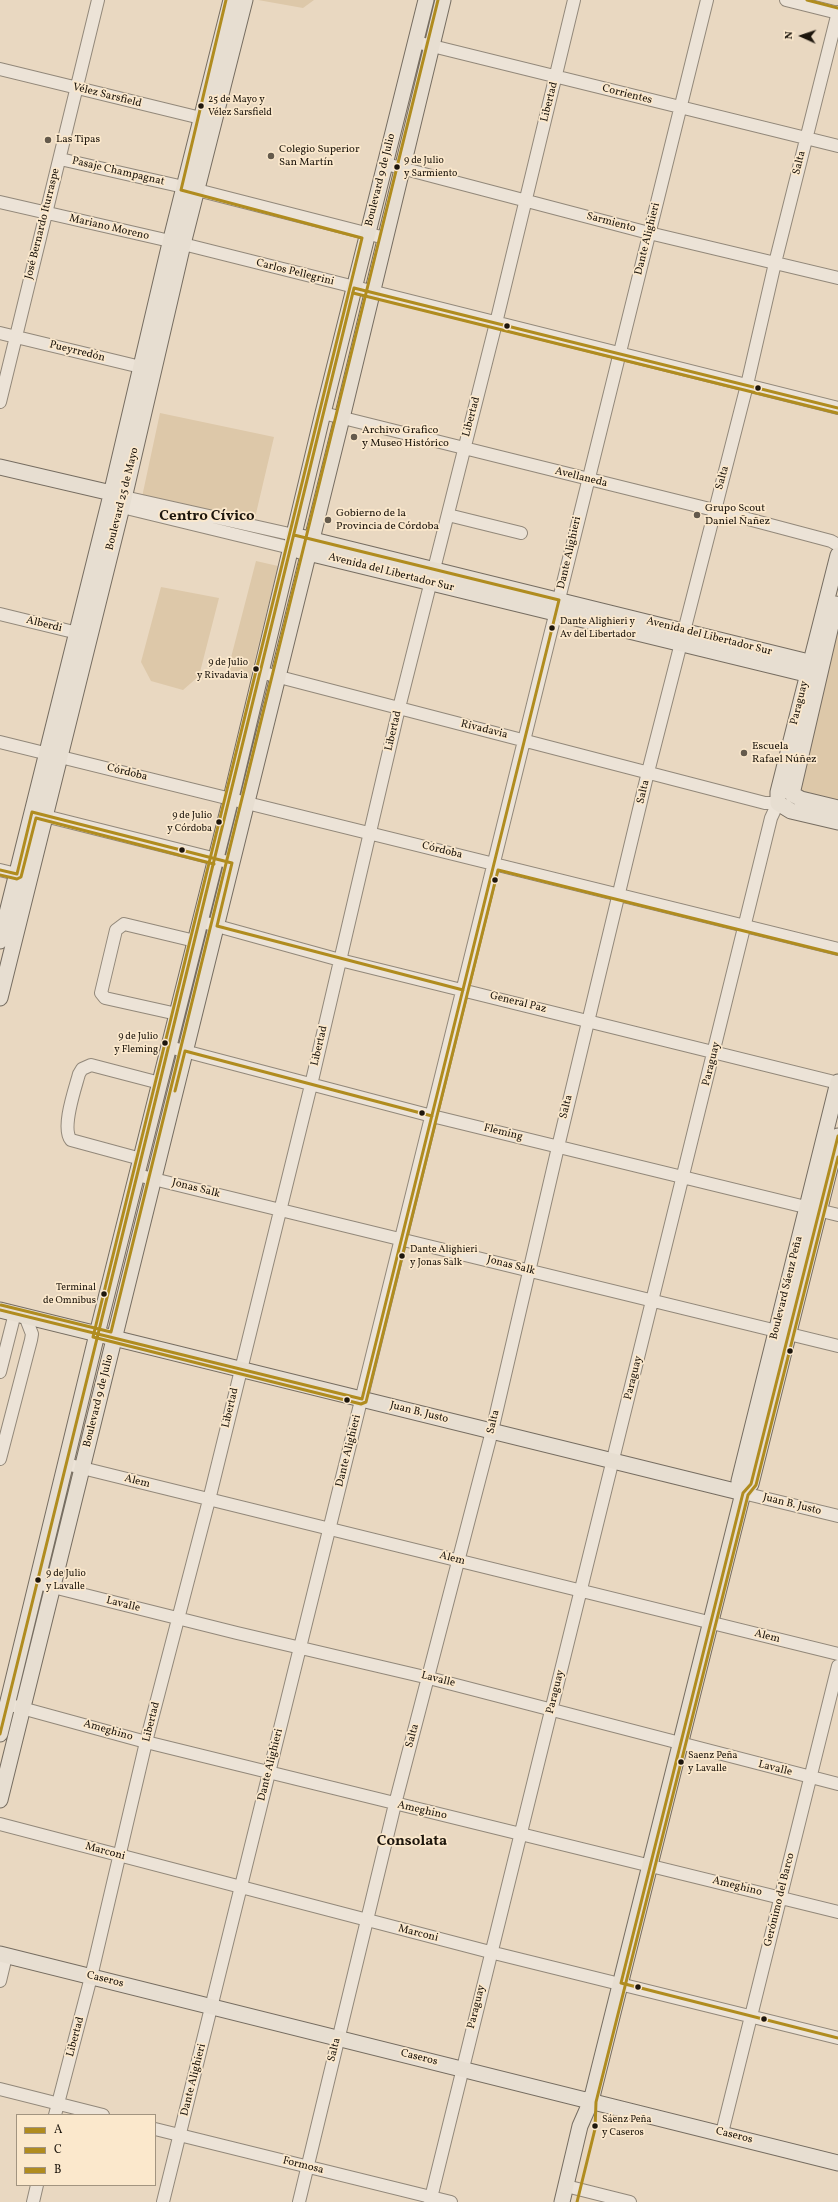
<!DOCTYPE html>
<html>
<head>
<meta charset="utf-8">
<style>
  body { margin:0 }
  #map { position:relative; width:838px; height:2202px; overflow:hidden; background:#e9d8c1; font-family:Vollkorn,serif }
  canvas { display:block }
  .legend { position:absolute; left:16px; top:2114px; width:140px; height:72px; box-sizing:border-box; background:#fbe8cc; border:1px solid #a29480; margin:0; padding:5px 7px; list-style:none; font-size:12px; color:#1d160d }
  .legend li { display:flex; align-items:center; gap:8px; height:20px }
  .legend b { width:20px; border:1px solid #a29480 }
  .north { position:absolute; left:782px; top:16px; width:40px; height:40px; -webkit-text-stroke:3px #fbe8cc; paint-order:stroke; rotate:273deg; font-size:11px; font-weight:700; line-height:16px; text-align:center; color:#1d160d }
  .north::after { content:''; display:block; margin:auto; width:14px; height:18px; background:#1d160d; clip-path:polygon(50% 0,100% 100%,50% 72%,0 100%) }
</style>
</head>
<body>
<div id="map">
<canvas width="838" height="2202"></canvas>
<ul class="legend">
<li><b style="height:5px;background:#b08c1f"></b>A</li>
<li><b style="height:5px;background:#b08c1f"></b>C</li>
<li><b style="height:5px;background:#b08c1f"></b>B</li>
</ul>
<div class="north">N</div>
</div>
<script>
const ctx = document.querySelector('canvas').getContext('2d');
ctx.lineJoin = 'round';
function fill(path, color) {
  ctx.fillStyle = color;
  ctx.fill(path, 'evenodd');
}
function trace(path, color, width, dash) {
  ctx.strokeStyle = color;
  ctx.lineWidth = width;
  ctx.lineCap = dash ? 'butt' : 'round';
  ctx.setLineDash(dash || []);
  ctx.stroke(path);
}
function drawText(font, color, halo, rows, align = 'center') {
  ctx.font = font + ' Vollkorn,serif';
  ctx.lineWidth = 3.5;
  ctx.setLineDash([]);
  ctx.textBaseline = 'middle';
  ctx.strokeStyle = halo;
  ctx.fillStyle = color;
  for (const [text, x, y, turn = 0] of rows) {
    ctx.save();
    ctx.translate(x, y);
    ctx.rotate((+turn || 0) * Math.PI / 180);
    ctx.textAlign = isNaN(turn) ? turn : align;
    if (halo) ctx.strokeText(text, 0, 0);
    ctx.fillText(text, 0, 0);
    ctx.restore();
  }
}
fill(new Path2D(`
  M 258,0 L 314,0 L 303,8 Z
  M 160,413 L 274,437 L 254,522 L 142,497 Z
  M 256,561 L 278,566 L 250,679 L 227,673 Z
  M 161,587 L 219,598 L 199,676 L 183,690 L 151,681 L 141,662 Z
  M 838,597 L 838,808 L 795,797 L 823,658 Z`), '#ddc8a9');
const minor = new Path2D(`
  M 786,0 L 838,13
  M 416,42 L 838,146
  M 0,69 L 209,120
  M 60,159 L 197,190 L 385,238
  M 386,164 L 649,233 L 838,278
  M 0,202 L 183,244 L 838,408
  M 0,333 L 149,369
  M 0,402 L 98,0
  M 323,413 L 714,510 L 831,541 L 838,545
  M 124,497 L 294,535
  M 122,507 L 291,548
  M 448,515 L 521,533
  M 0,614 L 86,635
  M 260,672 L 765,803 L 778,803 L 771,818 L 430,2202
  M 0,742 L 838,949
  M 37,814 L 232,863
  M 0,870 L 25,876
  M 199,921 L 340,960 L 838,1083
  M 177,1014 L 105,998 L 101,993 L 116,930 L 124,924 L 195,941
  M 169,1047 L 432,1116 L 838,1215
  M 141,1159 L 71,1140 C 61,1128 75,1089 79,1074 L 82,1069 L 91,1065 L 160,1083
  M 137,1175 L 838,1346
  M 0,1372 L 15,1313
  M 0,1459 L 31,1340 L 32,1334 L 25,1316
  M 66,1464 L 838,1654
  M 743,1493 L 838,1516
  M 37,1583 L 237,1633 L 429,1678 L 838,1784
  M 7,1704 L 146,1742 L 838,1912
  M 0,1824 L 490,1952 L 838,2038
  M 0,1981 L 6,1956
  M 0,2089 L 103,2115
  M 55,2115 L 91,1977 L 146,1742 L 209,1500 L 311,1085 L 399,708 L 496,323 L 574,0
  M 155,2129 L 451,2202
  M 722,2133 L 838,1666
  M 566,2186 L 630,2202
  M 33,2202 L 37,2185
  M 163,2202 L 707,0
  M 299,2202 L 395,1804 L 492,1431 L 558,1147 L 648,772 L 747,385 L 775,263 L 838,12`);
const major = new Path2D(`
  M 0,467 L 120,495
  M 301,537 L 821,665
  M 300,551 L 818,677
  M 792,794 L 836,604
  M 792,794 L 801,799 L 838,808
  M 778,803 L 778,792 L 838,555
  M 778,803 L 791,811 L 838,822
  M 0,941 L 109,503 L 170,243 L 231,0
  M 0,998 L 122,507 L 183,244 L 245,0
  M 0,1310 L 743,1493
  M 743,1493 L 739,1481 L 838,1082
  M 0,1734 L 97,1334 L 231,798 L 323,413 L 426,0
  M 0,1800 L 342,418 L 443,0
  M 0,1954 L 838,2163
  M 562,2202 L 580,2126 L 591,2101 L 743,1493 L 751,1484 L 838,1136`);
trace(minor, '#92887a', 14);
trace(major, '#766d61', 17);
trace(minor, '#ece3d7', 12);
trace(major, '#e7ded1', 15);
trace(new Path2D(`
  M 0,870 L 17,874 L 32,812 L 232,863 L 217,926 L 463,990
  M 175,1091 L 185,1051 L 432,1116
  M 838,1136 L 751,1484 L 743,1493 L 621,1983 L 838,2038
  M 0,1310 L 362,1399 L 559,600 L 294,535
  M 0,1734 C 117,1252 238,770 354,288 L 838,408`), '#b08c1f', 3);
trace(new Path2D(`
  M 226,0 L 181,190 L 362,238 L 93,1337 L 361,1404 L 366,1402 L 498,870 L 837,954
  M 353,293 L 837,413
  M 0,875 L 17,879 L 21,877 L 36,818 L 214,864
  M 577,2202 L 595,2129 L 596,2102 L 748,1495 L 756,1485 L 838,1157`), '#b08c1f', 3);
trace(new Path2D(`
  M 807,0 L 838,8
  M 1,1305 L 111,1332 L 438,0`), '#b08c1f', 3);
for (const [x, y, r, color] of [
  [201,106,3.5,"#1d160d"],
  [48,140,4,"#645a4c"],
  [271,156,4,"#645a4c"],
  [397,167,3.5,"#1d160d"],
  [507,326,3.5,"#1d160d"],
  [758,388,3.5,"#1d160d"],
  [354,437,4,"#645a4c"],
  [697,515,4,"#645a4c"],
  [328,520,4,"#645a4c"],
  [552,628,3.5,"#1d160d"],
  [256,669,3.5,"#1d160d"],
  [744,753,4,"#645a4c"],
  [219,822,3.5,"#1d160d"],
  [182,850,3.5,"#1d160d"],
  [495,880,3.5,"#1d160d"],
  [165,1043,3.5,"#1d160d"],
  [422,1113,3.5,"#1d160d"],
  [402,1256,3.5,"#1d160d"],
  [104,1294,3.5,"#1d160d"],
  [790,1351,3.5,"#1d160d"],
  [347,1400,3.5,"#1d160d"],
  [38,1580,3.5,"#1d160d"],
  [681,1762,3.5,"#1d160d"],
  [638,1987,3.5,"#1d160d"],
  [764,2019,3.5,"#1d160d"],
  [595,2126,3.5,"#1d160d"]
]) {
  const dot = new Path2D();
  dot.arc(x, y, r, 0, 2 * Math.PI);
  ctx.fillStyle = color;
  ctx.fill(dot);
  trace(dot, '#fbe8cc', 1.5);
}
drawText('10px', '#1d160d', '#fbe8cc', [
  ["25 de Mayo y",208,100],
  ["Vélez Sarsfield",208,113],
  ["9 de Julio",404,161],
  ["y Sarmiento",404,174],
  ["Dante Alighieri y",560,622],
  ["Av del Libertador",560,635],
  ["9 de Julio",248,663,"right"],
  ["y Rivadavia",248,676,"right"],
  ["9 de Julio",212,816,"right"],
  ["y Córdoba",212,829,"right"],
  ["9 de Julio",158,1037,"right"],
  ["y Fleming",158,1050,"right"],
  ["Dante Alighieri",410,1250],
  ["y Jonas Salk",410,1263],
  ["Terminal",96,1288,"right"],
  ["de Omnibus",96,1301,"right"],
  ["9 de Julio",46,1574],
  ["y Lavalle",46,1587],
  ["Saenz Peña",688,1756],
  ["y Lavalle",688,1769],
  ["Sáenz Peña",602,2120],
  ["y Caseros",602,2133]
], 'left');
drawText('11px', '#1d160d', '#fbe8cc', [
  ["Corrientes",627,95,14],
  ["Vélez Sarsfield",107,96,14],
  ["Libertad",550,102,-76],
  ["Salta",800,163,-76],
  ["Pasaje Champagnat",118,172,13],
  ["Boulevard 9 de Julio",381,180,-76],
  ["Sarmiento",611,223,15],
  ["José Bernardo Iturraspe",43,224,-76],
  ["Mariano Moreno",109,228,13],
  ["Dante Alighieri",648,239,-76],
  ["Carlos Pellegrini",295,273,14],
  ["Pueyrredón",77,352,14],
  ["Libertad",472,417,-75],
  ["Avellaneda",581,478,14],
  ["Salta",723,478,-75],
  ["Boulevard 25 de Mayo",123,499,-76],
  ["Dante Alighieri",570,553,-77],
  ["Avenida del Libertador Sur",391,573,14],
  ["Alberdi",44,625,14],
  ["Avenida del Libertador Sur",709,637,14],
  ["Paraguay",800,703,-76],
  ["Rivadavia",484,730,14],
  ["Libertad",394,731,-77],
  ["Córdoba",127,773,14],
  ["Salta",644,792,-77],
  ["Córdoba",442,851,14],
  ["General Paz",518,1003,14],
  ["Libertad",320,1046,-77],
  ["Paraguay",712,1064,-76],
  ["Salta",567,1107,-76],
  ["Fleming",503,1133,14],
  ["Jonas Salk",196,1189,14],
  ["Jonas Salk",511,1266,14],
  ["Boulevard Sáenz Peña",787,1288,-76],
  ["Paraguay",634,1378,-76],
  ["Boulevard 9 de Julio",99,1401,-76],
  ["Libertad",231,1408,-77],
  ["Juan B. Justo",419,1413,14],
  ["Salta",494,1422,-77],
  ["Dante Alighieri",349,1451,-76],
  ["Alem",137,1482,14],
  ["Juan B. Justo",792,1505,14],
  ["Alem",452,1559,14],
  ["Lavalle",123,1605,14],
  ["Alem",767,1637,14],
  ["Lavalle",438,1680,14],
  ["Paraguay",556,1692,-76],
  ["Libertad",152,1722,-76],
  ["Ameghino",108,1731,16],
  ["Salta",413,1736,-75],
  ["Dante Alighieri",271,1765,-76],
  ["Lavalle",775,1769,14],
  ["Ameghino",422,1811,13],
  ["Marconi",105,1852,15],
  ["Ameghino",737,1887,14],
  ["Gerónimo del Barco",780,1900,-76],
  ["Marconi",418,1934,14],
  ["Caseros",105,1980,14],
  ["Paraguay",477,2007,-76],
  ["Libertad",76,2037,-75],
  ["Salta",335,2050,-76],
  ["Caseros",419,2058,14],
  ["Dante Alighieri",194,2080,-76],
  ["Caseros",734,2136,14],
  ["Formosa",303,2166,14]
]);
drawText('11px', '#1d160d', '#fbe8cc', [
  ["Las Tipas",56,140],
  ["Colegio Superior",279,150],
  ["San Martín",279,163],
  ["Archivo Grafico",362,431],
  ["y Museo Histórico",362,444],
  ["Grupo Scout",705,509],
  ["Daniel Ñañez",705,522],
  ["Gobierno de la",336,514],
  ["Provincia de Córdoba",336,527],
  ["Escuela",752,747],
  ["Rafael Núñez",752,760]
], 'left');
drawText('bold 15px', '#1d160d', '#fbe8cc', [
  ["Centro Cívico",207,517],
  ["Consolata",412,1842]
]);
</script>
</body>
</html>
